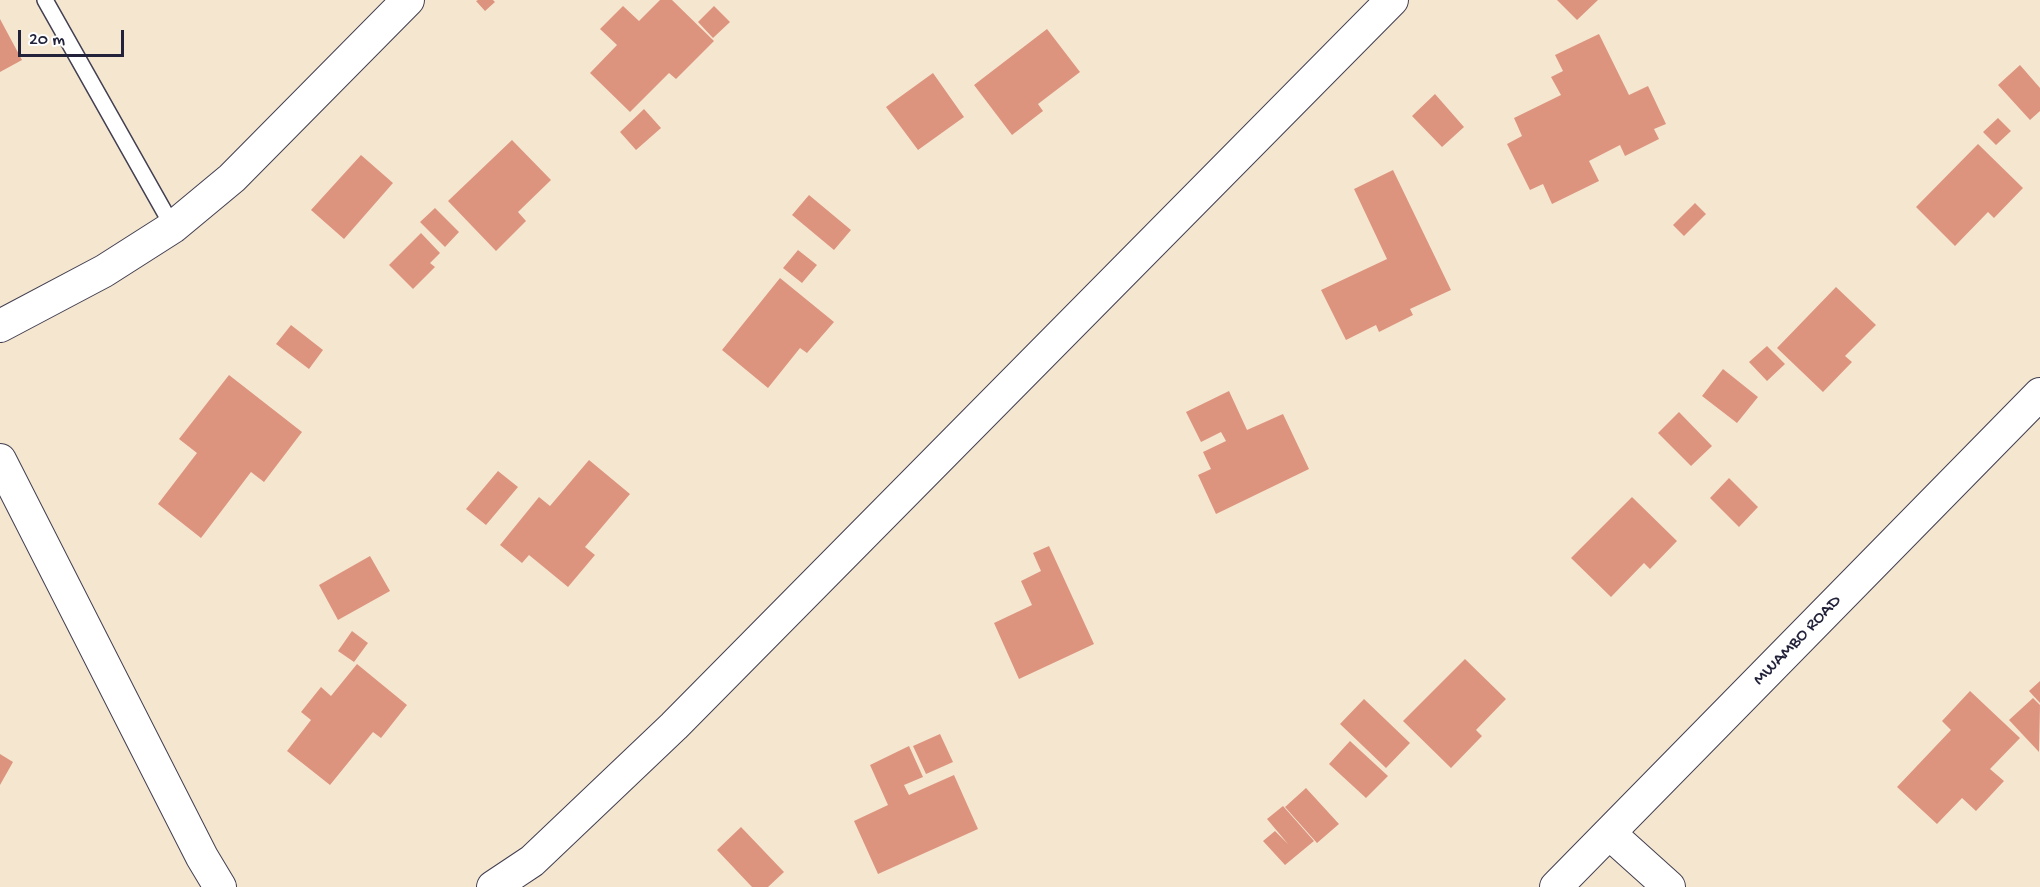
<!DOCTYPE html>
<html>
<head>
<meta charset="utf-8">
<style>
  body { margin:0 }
  #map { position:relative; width:2040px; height:887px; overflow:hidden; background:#f5e6d0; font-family:"Gochi Hand",sans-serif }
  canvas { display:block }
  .scale { position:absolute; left:18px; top:30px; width:106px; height:27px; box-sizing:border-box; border:3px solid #22223b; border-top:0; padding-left:8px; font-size:18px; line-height:21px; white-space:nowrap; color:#22223b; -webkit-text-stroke:4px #fff; paint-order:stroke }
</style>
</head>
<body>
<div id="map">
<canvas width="2040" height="887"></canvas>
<div class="scale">20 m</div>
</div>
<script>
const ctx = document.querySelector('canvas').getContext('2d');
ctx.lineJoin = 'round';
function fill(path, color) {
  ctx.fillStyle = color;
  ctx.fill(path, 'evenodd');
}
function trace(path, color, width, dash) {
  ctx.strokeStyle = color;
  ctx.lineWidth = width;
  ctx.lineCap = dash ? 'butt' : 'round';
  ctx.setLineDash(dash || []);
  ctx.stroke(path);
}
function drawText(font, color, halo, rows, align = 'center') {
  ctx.font = font + ' "Gochi Hand",sans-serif';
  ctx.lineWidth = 6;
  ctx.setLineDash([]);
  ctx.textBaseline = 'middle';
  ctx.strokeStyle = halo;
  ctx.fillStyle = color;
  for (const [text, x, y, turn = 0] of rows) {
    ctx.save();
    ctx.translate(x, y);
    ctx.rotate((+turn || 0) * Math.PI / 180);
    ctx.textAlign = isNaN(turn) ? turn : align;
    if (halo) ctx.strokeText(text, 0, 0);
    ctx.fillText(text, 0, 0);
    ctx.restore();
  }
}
fill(new Path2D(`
  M 478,0 L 493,0 L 495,2 L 485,11 L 476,1 Z
  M 660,0 L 672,0 L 714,41 L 676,79 L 669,73 L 630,112 L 590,73 L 617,45 L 600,29 L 623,6 L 639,21 Z
  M 1557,0 L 1598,0 L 1577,20 Z
  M 714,6 L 730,22 L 713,38 L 698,22 Z
  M 0,19 L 22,60 L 0,72 Z
  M 1047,29 L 1080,72 L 1038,104 L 1043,111 L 1012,135 L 974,85 Z
  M 1599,34 L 1629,95 L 1648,86 L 1666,124 L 1654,129 L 1659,139 L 1625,156 L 1620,145 L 1589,161 L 1599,181 L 1552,204 L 1543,184 L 1530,190 L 1507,144 L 1522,136 L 1514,118 L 1561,95 L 1551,77 L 1563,71 L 1555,55 Z
  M 2020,65 L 2040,88 L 2040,111 L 2030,120 L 1998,85 Z
  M 933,73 L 964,117 L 918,150 L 886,107 Z
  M 1435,94 L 1464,127 L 1442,147 L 1412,116 Z
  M 644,109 L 661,128 L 636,150 L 620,132 Z
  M 1998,118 L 2011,131 L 1996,145 L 1983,132 Z
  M 512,140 L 551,180 L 518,212 L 526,221 L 496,251 L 448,201 Z
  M 1978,144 L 2023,188 L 1994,218 L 1988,212 L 1955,246 L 1916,207 Z
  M 361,155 L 393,183 L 344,239 L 311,210 Z
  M 1393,170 L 1451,290 L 1410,309 L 1413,315 L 1379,332 L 1376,325 L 1346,340 L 1321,290 L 1387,259 L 1354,189 Z
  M 809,195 L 851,230 L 834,250 L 792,215 Z
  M 1695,203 L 1706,214 L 1684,236 L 1673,225 Z
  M 435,208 L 459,232 L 445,247 L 420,222 Z
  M 421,233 L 440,253 L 430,263 L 435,267 L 413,289 L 389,265 Z
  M 798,250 L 817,265 L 802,283 L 783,268 Z
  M 780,278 L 834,322 L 807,353 L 800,348 L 768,388 L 722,350 Z
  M 1836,287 L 1876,325 L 1845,356 L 1852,362 L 1823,392 L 1777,348 Z
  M 291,325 L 323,350 L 309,369 L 276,344 Z
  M 1767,346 L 1785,364 L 1767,381 L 1749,362 Z
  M 1723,369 L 1758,397 L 1737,423 L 1702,396 Z
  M 229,375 L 302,432 L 264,482 L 251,472 L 201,538 L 158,504 L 197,453 L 179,439 Z
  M 1229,391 L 1247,430 L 1283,414 L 1309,469 L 1216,514 L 1198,475 L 1211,469 L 1203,452 L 1226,441 L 1221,432 L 1201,442 L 1186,412 Z
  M 1679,412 L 1712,446 L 1691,466 L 1658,433 Z
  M 589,460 L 630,494 L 585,547 L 595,555 L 568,587 L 529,555 L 522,563 L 500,545 L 539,497 L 550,506 Z
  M 498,471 L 518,487 L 486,525 L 466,509 Z
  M 1729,478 L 1758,507 L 1739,527 L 1710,498 Z
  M 1632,497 L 1677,541 L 1650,569 L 1644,563 L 1611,597 L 1571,558 Z
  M 1049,546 L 1094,644 L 1019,679 L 994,623 L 1032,605 L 1021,581 L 1041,571 L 1033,553 Z
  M 370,556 L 390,591 L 338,620 L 319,585 Z
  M 352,631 L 368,643 L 354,662 L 338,651 Z
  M 1465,659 L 1506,699 L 1476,730 L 1482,736 L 1451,768 L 1403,721 Z
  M 357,664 L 407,705 L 381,738 L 373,732 L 330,785 L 287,751 L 311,720 L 301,712 L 321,687 L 331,696 Z
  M 2040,681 L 2040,703 L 2029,691 Z
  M 1970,691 L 2020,738 L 1990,769 L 2004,781 L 1976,811 L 1962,798 L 1937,824 L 1897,787 L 1951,730 L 1942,721 Z
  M 2033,698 L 2040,705 L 2039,752 L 2009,720 Z
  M 1364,699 L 1410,743 L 1386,768 L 1340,724 Z
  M 940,734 L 953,762 L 926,774 L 913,746 Z
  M 1350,741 L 1388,776 L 1366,798 L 1329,764 Z
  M 909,746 L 923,777 L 904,785 L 909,795 L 954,775 L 978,829 L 878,874 L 854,821 L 888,805 L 870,765 Z
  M 0,754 L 13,762 L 0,785 Z
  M 1306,788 L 1339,824 L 1317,843 L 1285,807 Z
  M 1283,806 L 1314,841 L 1285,865 L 1263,841 L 1275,831 L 1288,844 L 1267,819 Z
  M 741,827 L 784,872 L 768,887 L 752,887 L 717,850 Z`), '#dd947f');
const service = new Path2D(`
  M 45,0 L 173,227`);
const minor = new Path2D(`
  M 0,326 L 104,271 L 173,227 L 232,178 L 408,0
  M 0,460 L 202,857 L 220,887
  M 1609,833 L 1669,887
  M 493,887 L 532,861 L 674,726 L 1392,0
  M 1556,887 L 2040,394`);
trace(service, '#423f51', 18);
trace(minor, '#423f51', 34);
trace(service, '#fff', 15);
trace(minor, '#fff', 32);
drawText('18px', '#22223b', '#fff', [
  ["MWAMBO ROAD",1798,641,-46]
]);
</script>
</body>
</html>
